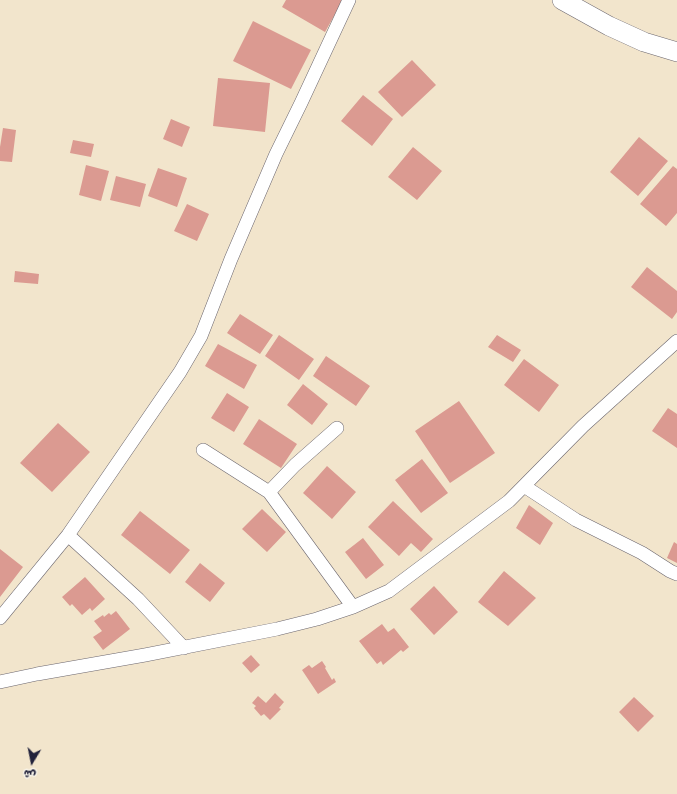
<!DOCTYPE html>
<html>
<head>
<meta charset="utf-8">
<style>
  body { margin:0 }
  #map { position:relative; width:677px; height:794px; overflow:hidden; background:#f2e5cc; font-family:"Balsamiq Sans","Playpen Sans Arabic",sans-serif }
  canvas { display:block }
  .north { position:absolute; left:12px; top:742px; width:40px; height:40px; -webkit-text-stroke:3px #f7f3e8; paint-order:stroke; rotate:190deg; font-size:11px; font-weight:700; line-height:16px; text-align:center; color:#22223b }
  .north::after { content:''; display:block; margin:auto; width:14px; height:18px; background:#22223b; clip-path:polygon(50% 0,100% 100%,50% 72%,0 100%) }
</style>
</head>
<body>
<div id="map">
<canvas width="677" height="794"></canvas>
<div class="north">ش</div>
</div>
<script>
const ctx = document.querySelector('canvas').getContext('2d');
ctx.lineJoin = 'round';
function fill(path, color) {
  ctx.fillStyle = color;
  ctx.fill(path, 'evenodd');
}
function trace(path, color, width, dash) {
  ctx.strokeStyle = color;
  ctx.lineWidth = width;
  ctx.lineCap = dash ? 'butt' : 'round';
  ctx.setLineDash(dash || []);
  ctx.stroke(path);
}
fill(new Path2D(`
  M 286,0 L 343,0 L 325,32 L 282,7 Z
  M 253,21 L 311,50 L 291,89 L 233,61 Z
  M 412,60 L 436,85 L 402,117 L 378,92 Z
  M 218,78 L 270,83 L 265,132 L 213,126 Z
  M 363,95 L 393,119 L 372,146 L 341,121 Z
  M 171,119 L 190,127 L 182,147 L 163,139 Z
  M 3,128 L 16,130 L 12,162 L 0,161 L 0,147 Z
  M 639,137 L 668,161 L 638,196 L 610,172 Z
  M 73,140 L 94,144 L 91,157 L 70,153 Z
  M 413,147 L 442,171 L 417,200 L 388,177 Z
  M 86,165 L 109,171 L 101,201 L 79,195 Z
  M 673,166 L 677,169 L 677,213 L 666,226 L 640,204 Z
  M 158,168 L 187,178 L 177,207 L 148,196 Z
  M 116,176 L 146,184 L 140,207 L 110,200 Z
  M 187,204 L 209,214 L 197,241 L 174,231 Z
  M 647,267 L 677,291 L 677,312 L 672,319 L 631,287 Z
  M 15,271 L 39,274 L 38,284 L 14,282 Z
  M 240,314 L 273,335 L 260,354 L 227,333 Z
  M 279,335 L 314,359 L 299,380 L 265,356 Z
  M 497,335 L 521,350 L 513,362 L 488,347 Z
  M 218,344 L 257,365 L 244,389 L 205,366 Z
  M 326,356 L 370,386 L 356,406 L 313,376 Z
  M 524,359 L 559,385 L 539,412 L 504,385 Z
  M 303,384 L 328,404 L 312,425 L 287,405 Z
  M 227,393 L 249,407 L 234,432 L 211,418 Z
  M 459,401 L 495,453 L 450,483 L 415,431 Z
  M 668,408 L 677,414 L 677,448 L 652,431 Z
  M 259,419 L 297,444 L 281,468 L 243,444 Z
  M 58,423 L 90,452 L 52,492 L 20,463 Z
  M 422,459 L 448,493 L 421,513 L 395,480 Z
  M 327,466 L 356,492 L 332,519 L 303,493 Z
  M 393,501 L 433,539 L 421,552 L 411,543 L 399,556 L 368,527 Z
  M 529,505 L 553,523 L 540,545 L 516,528 Z
  M 262,509 L 286,532 L 267,552 L 242,529 Z
  M 140,511 L 190,550 L 170,574 L 121,535 Z
  M 363,538 L 384,565 L 366,579 L 345,552 Z
  M 674,542 L 677,544 L 677,563 L 667,558 Z
  M 0,549 L 23,567 L 0,597 Z
  M 200,563 L 225,583 L 210,602 L 185,582 Z
  M 504,571 L 536,598 L 508,626 L 478,602 Z
  M 85,577 L 105,599 L 92,611 L 90,608 L 82,615 L 72,604 L 70,606 L 62,597 Z
  M 434,586 L 458,612 L 434,635 L 410,609 Z
  M 116,611 L 130,629 L 103,650 L 93,637 L 102,631 L 94,621 L 103,615 L 104,617 L 109,613 L 111,615 Z
  M 382,624 L 388,632 L 394,628 L 409,647 L 403,652 L 401,650 L 383,665 L 381,661 L 377,664 L 359,641 Z
  M 251,655 L 260,665 L 251,673 L 242,663 Z
  M 322,661 L 326,667 L 325,668 L 332,680 L 334,678 L 336,682 L 318,694 L 302,670 L 309,665 L 312,668 Z
  M 275,693 L 284,702 L 279,708 L 281,709 L 270,720 L 264,714 L 261,716 L 254,708 L 256,706 L 252,703 L 258,696 L 266,703 Z
  M 634,697 L 654,716 L 638,732 L 619,712 Z`), '#db9a91');
const street = new Path2D(`
  M 203,450 L 269,492 L 353,607
  M 524,486 L 576,520 L 642,553 L 670,571 L 677,574
  M 269,492 L 295,465 L 337,428
  M 68,535 L 138,599 L 184,648
  M 0,618 L 68,535 L 180,372 L 201,336 L 231,259 L 276,154 L 301,103 L 349,0
  M 0,682 L 37,674 L 145,655 L 277,629 L 317,619 L 353,607 L 389,591 L 509,501 L 583,426 L 677,341`);
const secondary = new Path2D(`
  M 562,0 L 609,26 L 644,42 L 677,52`);
trace(street, '#6b666e', 14);
trace(secondary, '#6b666e', 20);
trace(street, '#fff', 13);
trace(secondary, '#fff', 19);
</script>
</body>
</html>
